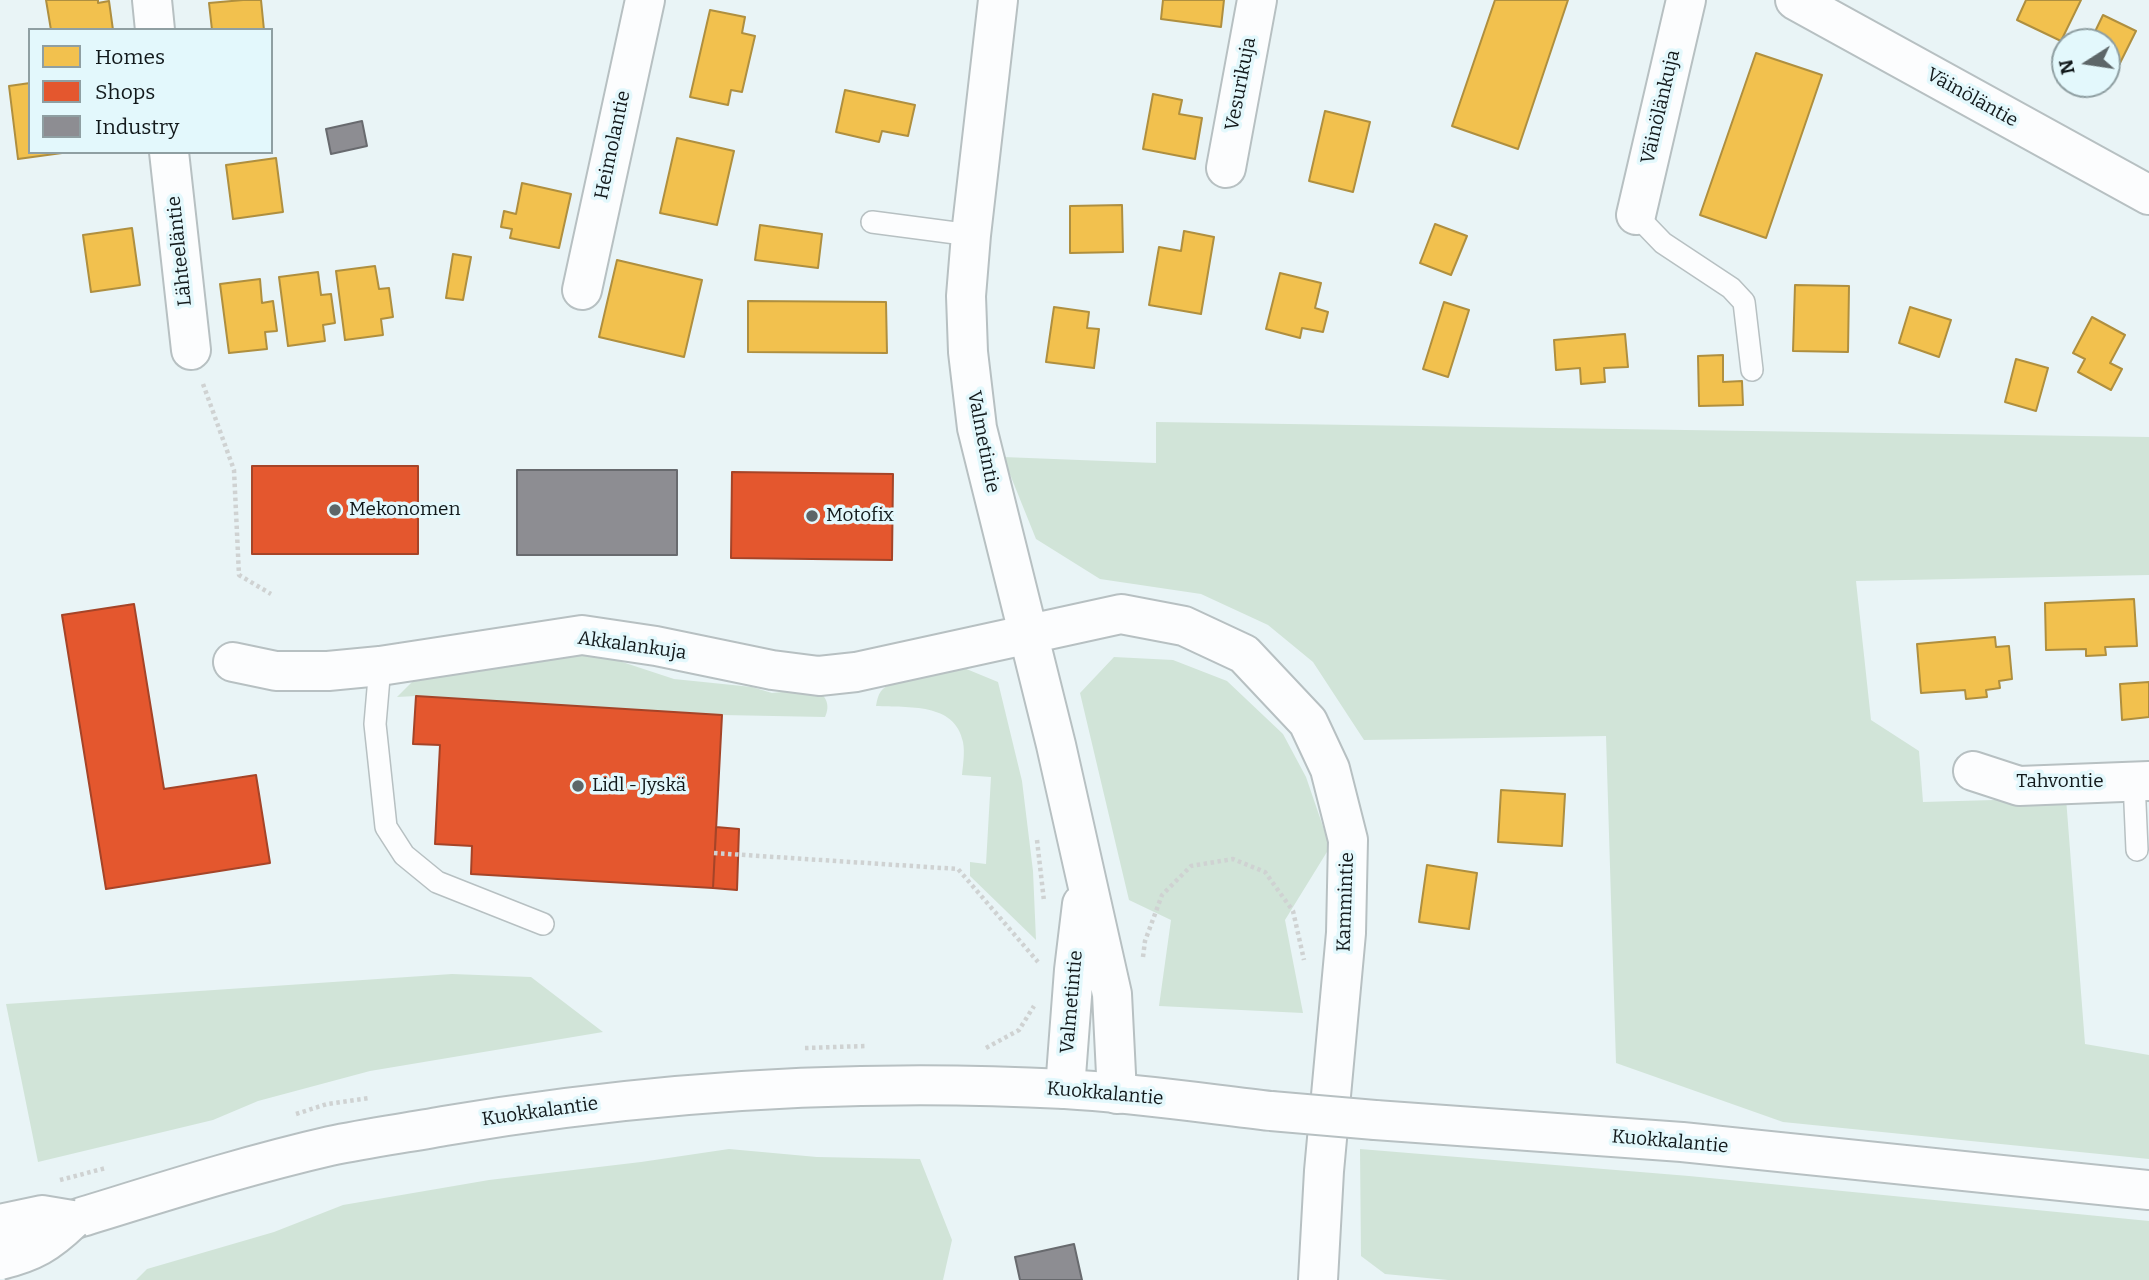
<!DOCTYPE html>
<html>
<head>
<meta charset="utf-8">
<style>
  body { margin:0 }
  #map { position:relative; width:2149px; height:1280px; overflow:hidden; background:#e9f4f6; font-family:Bitter,serif }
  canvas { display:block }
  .legend { position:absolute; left:28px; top:28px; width:245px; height:126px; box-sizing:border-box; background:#e3f8fc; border:2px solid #8f9fa2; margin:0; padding:9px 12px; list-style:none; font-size:21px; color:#12191b }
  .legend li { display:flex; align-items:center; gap:14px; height:35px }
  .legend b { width:35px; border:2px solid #8f9fa2 }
  .north { position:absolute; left:2051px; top:28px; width:70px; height:70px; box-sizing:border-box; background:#e3f8fc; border:2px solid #8f9fa2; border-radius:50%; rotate:258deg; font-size:19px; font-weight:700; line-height:28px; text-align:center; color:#12191b }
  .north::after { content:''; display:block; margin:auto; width:24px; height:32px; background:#5d6668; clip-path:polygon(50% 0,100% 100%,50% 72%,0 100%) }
</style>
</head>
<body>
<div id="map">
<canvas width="2149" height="1280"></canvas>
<ul class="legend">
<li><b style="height:19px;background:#f2c14e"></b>Homes</li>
<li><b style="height:19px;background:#e4572e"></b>Shops</li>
<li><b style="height:19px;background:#8d8d92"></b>Industry</li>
</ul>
<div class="north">N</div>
</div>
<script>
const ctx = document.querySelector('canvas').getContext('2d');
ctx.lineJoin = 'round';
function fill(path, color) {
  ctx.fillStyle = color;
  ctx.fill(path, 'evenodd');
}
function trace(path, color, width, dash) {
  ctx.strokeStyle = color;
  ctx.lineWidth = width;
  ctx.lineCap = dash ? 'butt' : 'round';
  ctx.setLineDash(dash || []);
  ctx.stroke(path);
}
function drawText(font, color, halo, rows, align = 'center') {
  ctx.font = font + ' Bitter,serif';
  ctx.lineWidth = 7;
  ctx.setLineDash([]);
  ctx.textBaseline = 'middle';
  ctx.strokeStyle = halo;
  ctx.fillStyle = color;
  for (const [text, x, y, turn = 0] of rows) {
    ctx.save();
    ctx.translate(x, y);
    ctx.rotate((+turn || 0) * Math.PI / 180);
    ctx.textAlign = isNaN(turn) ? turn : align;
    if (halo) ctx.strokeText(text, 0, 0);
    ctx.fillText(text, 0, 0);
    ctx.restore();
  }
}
fill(new Path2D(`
  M 1156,422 L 2149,437 L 2149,575 L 1856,581 L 1871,720 L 1919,751 L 1923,802 L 2066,798 L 2085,1044 L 2149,1055 L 2149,1159 L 1783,1122 L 1616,1063 L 1606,736 L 1364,740 L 1313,662 L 1268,625 L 1201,594 L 1100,579 L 1036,539 L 1003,457 L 1156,463 Z
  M 580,654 L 601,655 L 674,679 L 752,687 L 772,693 L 812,689 C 826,693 831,705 825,717 L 722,715 L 416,696 L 397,697 L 416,678 Z
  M 1114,657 L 1173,660 L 1227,681 L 1283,734 L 1306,777 L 1330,847 L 1285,920 L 1303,1013 L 1159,1006 L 1171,920 L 1129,900 L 1080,693 Z
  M 964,668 L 998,682 L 1022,781 L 1033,871 L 1036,940 L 970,876 L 970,862 L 986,864 L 991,777 L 962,775 C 963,765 965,752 963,742 C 955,702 908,708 876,706 C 878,693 881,688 893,683 Z
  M 452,974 L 531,977 L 603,1032 L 370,1071 L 258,1101 L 213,1120 L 38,1162 L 6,1004 Z
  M 729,1149 L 817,1157 L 920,1159 L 952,1240 L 943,1280 L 136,1280 L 147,1269 L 274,1232 L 343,1205 L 489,1180 L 641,1162 Z
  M 1360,1149 L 1689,1176 L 2149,1221 L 2149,1280 L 1448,1280 L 1385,1274 L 1361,1256 Z`), '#d1e4d8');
const homes = new Path2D(`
  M 46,0 L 98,0 L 98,3 L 109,1 L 113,30 L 51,30 Z
  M 243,0 L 261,0 L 264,30 L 212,30 L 209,3 Z
  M 1163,0 L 1224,0 L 1221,27 L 1161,19 Z
  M 1495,0 L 1568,0 L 1518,149 L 1452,126 Z
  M 2026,0 L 2081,0 L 2061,41 L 2017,20 Z
  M 710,10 L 745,17 L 742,33 L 755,36 L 742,92 L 731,90 L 728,105 L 690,97 Z
  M 2103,15 L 2136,31 L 2108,87 L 2103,84 L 2107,84 L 2107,42 L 2090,42 Z
  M 1756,53 L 1822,75 L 1766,238 L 1700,215 Z
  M 30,83 L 30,152 L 62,153 L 18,159 L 9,86 Z
  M 845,90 L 915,105 L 908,136 L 882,131 L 879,142 L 836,132 Z
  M 1153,94 L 1182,100 L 1179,114 L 1202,118 L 1195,159 L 1143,149 Z
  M 1325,111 L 1370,122 L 1353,192 L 1309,181 Z
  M 677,138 L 734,151 L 717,225 L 660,213 Z
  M 276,158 L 283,212 L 233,219 L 226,165 Z
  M 522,183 L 571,194 L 559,248 L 510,238 L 512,229 L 501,227 L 504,211 L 516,214 Z
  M 1122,205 L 1123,252 L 1070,253 L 1070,206 Z
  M 1435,224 L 1467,236 L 1451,275 L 1420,263 Z
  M 760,225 L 822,234 L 818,268 L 755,260 Z
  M 132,228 L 140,285 L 91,292 L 83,235 Z
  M 1184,231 L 1214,237 L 1201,314 L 1149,305 L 1159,247 L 1181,251 Z
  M 453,254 L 471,257 L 463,300 L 446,298 Z
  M 617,260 L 702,280 L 684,357 L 599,337 Z
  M 375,266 L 379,289 L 389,288 L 393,317 L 381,319 L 383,335 L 345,340 L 336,271 Z
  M 318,272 L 321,295 L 331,294 L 335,323 L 323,325 L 325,341 L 288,346 L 279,277 Z
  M 1280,273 L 1321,283 L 1315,308 L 1328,312 L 1323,332 L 1302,328 L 1300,338 L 1266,329 Z
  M 260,279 L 262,303 L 273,301 L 277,331 L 265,332 L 267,349 L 229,353 L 220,284 Z
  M 1795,285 L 1849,286 L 1848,352 L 1793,351 Z
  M 748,301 L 886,302 L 887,353 L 748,352 Z
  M 1444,302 L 1469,310 L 1448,377 L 1423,369 Z
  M 1054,307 L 1089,312 L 1087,328 L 1099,329 L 1094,368 L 1046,362 Z
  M 1910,307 L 1951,320 L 1939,357 L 1899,343 Z
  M 2092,317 L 2125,335 L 2110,363 L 2122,369 L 2111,390 L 2078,372 L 2085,359 L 2073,353 Z
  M 1625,334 L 1628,367 L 1604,368 L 1605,382 L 1581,384 L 1580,368 L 1556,370 L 1554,340 Z
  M 1723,355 L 1723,382 L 1742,381 L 1743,405 L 1699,406 L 1698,356 Z
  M 2016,359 L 2048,368 L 2036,411 L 2005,402 Z
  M 2134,599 L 2137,646 L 2105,647 L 2106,655 L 2086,656 L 2086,649 L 2046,650 L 2045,603 Z
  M 1995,637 L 1996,647 L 2009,646 L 2012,679 L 1999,681 L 2000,688 L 1986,690 L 1987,697 L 1966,699 L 1965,690 L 1921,693 L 1917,644 Z
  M 2149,682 L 2149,717 L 2122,720 L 2120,684 Z
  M 1501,790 L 1565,794 L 1562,846 L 1498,842 Z
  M 1427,865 L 1477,873 L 1469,929 L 1419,922 Z`);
fill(homes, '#f2c14e');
trace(homes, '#af8f3f', 2);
const shops = new Path2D(`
  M 252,466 L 418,466 L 418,554 L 252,554 Z
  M 732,472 L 893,474 L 892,560 L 731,558 Z
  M 134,604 L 164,789 L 256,775 L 270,863 L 106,889 L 62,615 Z
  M 416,696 L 722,715 L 713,888 L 471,874 L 472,846 L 435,844 L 440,745 L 413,744 Z
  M 716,827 L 739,829 L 737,890 L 713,888 Z`);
fill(shops, '#e4572e');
trace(shops, '#a54428', 2);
const industry = new Path2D(`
  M 362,121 L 367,146 L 331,154 L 326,129 Z
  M 517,470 L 677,470 L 677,555 L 517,555 Z
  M 1074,1244 L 1082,1280 L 1020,1280 L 1015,1257 Z`);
fill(industry, '#8d8d92');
trace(industry, '#686a6e', 2);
const lane = new Path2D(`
  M 1636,215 L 1663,243 L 1731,288 L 1744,302 L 1752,370
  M 872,222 L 971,235
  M 380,666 L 375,724 L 386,827 L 404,855 L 437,882 L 543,924
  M 2134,781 L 2137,850`);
const street = new Path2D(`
  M 152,0 L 155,30
  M 998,0 L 971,235 L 966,296 L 968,352 L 977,428 L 1056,745 L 1112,994 L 1117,1094
  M 1795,0 L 2149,195
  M 169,152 L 191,350
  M 1226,168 L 1257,0
  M 1636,215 L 1686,0
  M 582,290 L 645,0
  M 233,662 L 276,671 L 328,671 L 380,666 L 582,635 L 656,646 L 772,670 L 819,676 L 856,672 L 1121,614 L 1184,626 L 1244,654 L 1308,722 L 1330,769 L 1348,840 L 1346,933 L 1324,1171 L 1318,1280
  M 1973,771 L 2019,786 L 2149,781
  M 1065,1089 L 1074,970 L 1082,904`);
const secondary = new Path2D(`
  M 1375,1120 L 1682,1142 L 2149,1190
  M 72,1220 C 157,1194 243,1166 330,1146 C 368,1138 406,1133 444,1126 C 649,1091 857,1078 1065,1089 C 1134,1093 1202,1103 1271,1111`);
trace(lane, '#b7c0c2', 24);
trace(street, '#b7c0c2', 42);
trace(secondary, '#b7c0c2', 42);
trace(new Path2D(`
  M 203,384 L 234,470 L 239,575 L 271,594
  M 1037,840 L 1044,901
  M 714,853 L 958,869 L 1038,962
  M 1143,957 L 1145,941 L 1162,895 L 1191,866 L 1233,859 L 1265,872 L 1293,911 L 1304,960
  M 805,1048 L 866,1046
  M 986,1048 L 1019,1030 L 1034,1006
  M 296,1114 L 327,1104 L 369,1098
  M 60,1180 L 106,1168`), '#cfd2d2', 4.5, [3.5, 3.5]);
trace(lane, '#fcfdfe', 21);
trace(street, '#fcfdfe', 38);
trace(secondary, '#fcfdfe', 38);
trace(new Path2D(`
  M 0,1224 L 9,1280`), '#c4c8c8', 5, [14, 7]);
const secondaryBridge = new Path2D(`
  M 1271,1111 L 1375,1120
  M 0,1224 L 42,1215 L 72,1220
  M 0,1260 C 33,1252 48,1243 72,1220`);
trace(secondaryBridge, '#b7c0c2', 42, []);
trace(secondaryBridge, '#fcfdfe', 38);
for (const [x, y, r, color] of [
  [335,510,7,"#5d6668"],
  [812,516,7,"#5d6668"],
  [578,786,7,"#5d6668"]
]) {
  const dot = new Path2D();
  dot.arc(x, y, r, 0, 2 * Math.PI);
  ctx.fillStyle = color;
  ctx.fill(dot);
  trace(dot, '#e3f8fc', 2.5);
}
drawText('19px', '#12191b', '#e3f8fc', [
  ["Vesurikuja",1241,84,-79],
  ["Väinöläntie",1972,98,29],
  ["Väinölänkuja",1661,107,-77],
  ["Heimolantie",613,145,-78],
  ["Lähteeläntie",180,251,-96],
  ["Valmetintie",983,442,79],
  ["Akkalankuja",632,646,8],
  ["Tahvontie",2060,782],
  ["Kammintie",1346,902,-88],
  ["Valmetintie",1072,1002,-85],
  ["Kuokkalantie",1105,1094,5],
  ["Kuokkalantie",540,1112,-8],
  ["Kuokkalantie",1670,1142,5]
]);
drawText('19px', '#12191b', '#e3f8fc', [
  ["Mekonomen",349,510],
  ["Motofix",826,516],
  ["Lidl - Jyskä",592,786]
], 'left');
</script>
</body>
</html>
